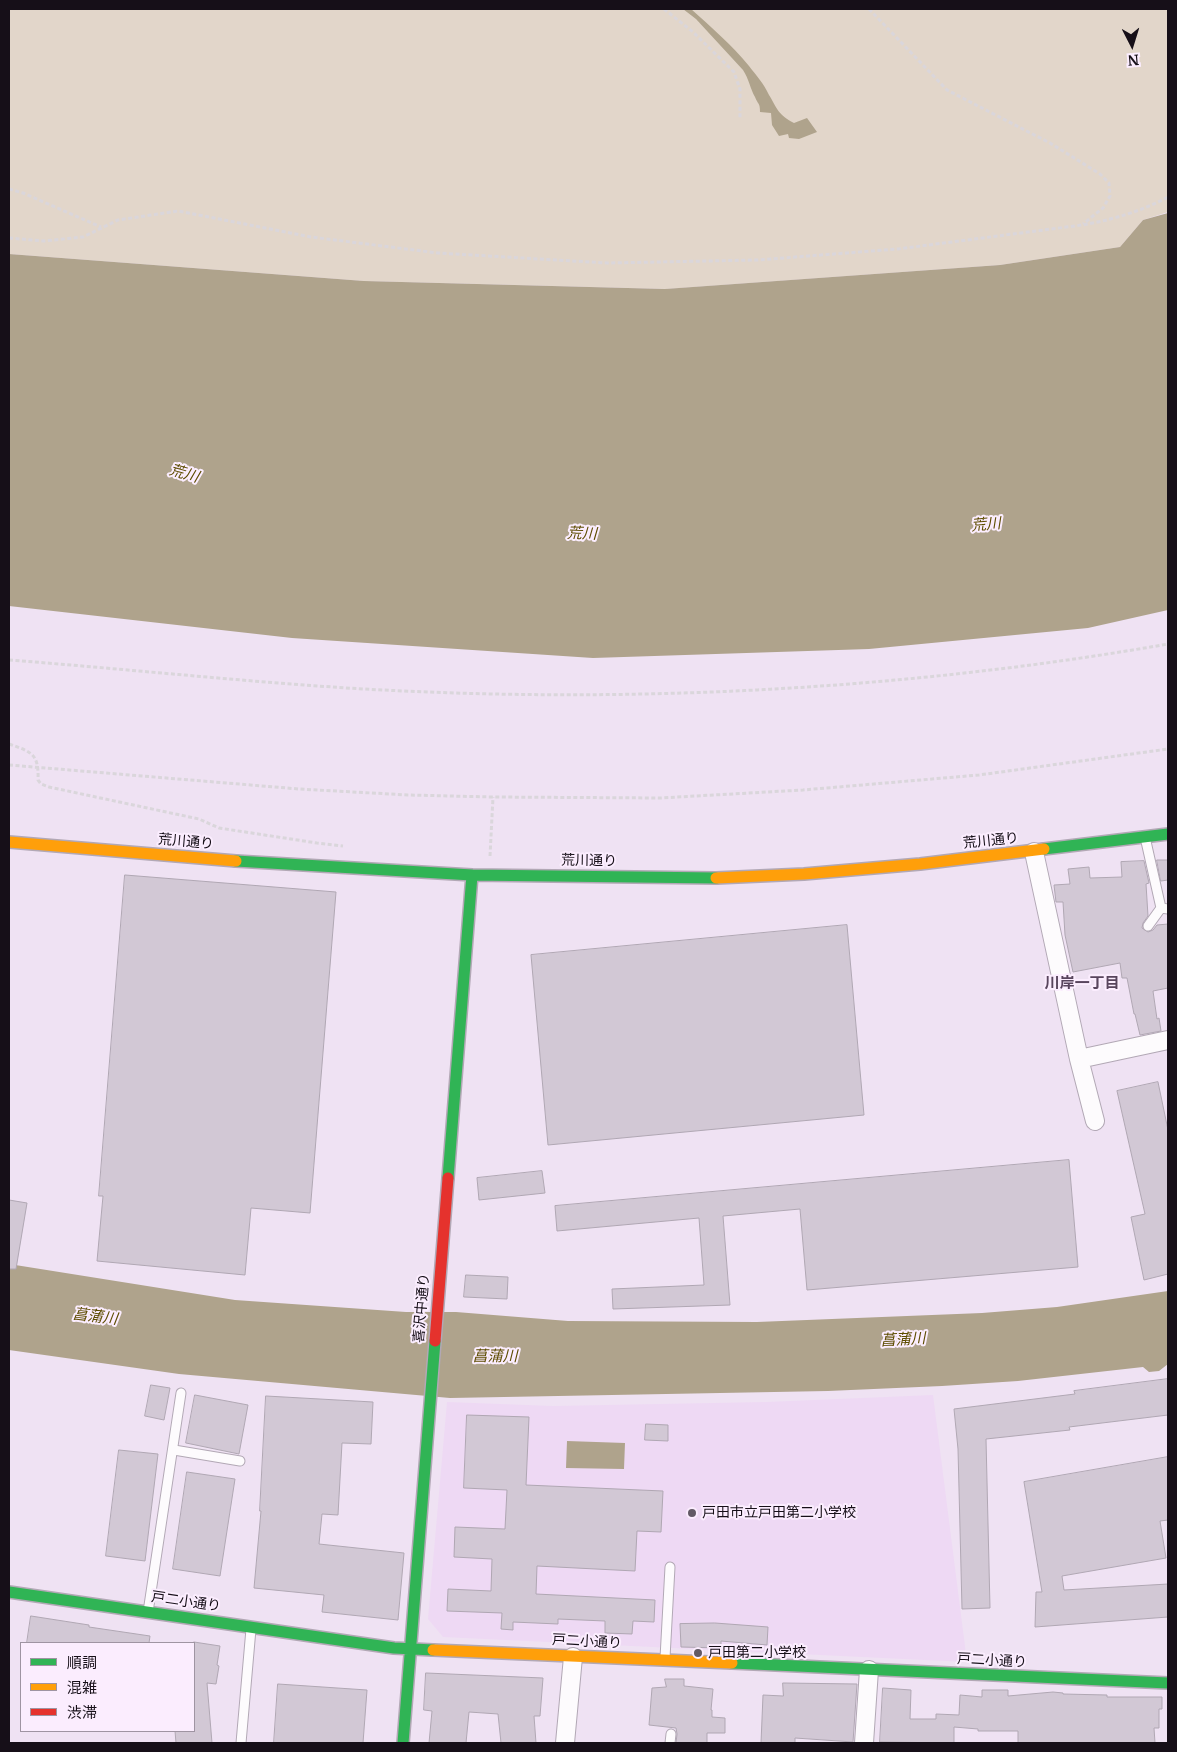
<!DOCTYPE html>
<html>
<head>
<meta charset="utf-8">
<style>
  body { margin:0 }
  #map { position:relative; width:1177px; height:1752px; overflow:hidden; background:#efe2f3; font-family:Merriweather,"Noto Sans JP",serif }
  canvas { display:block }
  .frame { position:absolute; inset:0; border:10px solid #160f18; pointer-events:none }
  .legend { position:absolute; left:20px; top:1642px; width:175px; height:90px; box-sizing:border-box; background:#fbedfe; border:1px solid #9f94a2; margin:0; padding:6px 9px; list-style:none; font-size:15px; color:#160f18 }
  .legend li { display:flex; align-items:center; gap:10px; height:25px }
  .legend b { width:25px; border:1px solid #9f94a2 }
  .north { position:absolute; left:1107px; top:20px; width:50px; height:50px; -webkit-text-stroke:4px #fbedfe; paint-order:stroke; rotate:175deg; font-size:14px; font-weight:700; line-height:20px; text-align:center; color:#160f18 }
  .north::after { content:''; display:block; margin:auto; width:18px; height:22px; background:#160f18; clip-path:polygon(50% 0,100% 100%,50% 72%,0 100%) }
</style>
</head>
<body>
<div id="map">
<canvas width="1177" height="1752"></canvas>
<div class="frame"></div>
<ul class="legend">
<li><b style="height:6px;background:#30b455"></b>順調</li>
<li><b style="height:6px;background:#ff9f0a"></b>混雑</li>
<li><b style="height:6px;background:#e5322d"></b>渋滞</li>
</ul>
<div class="north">N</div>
</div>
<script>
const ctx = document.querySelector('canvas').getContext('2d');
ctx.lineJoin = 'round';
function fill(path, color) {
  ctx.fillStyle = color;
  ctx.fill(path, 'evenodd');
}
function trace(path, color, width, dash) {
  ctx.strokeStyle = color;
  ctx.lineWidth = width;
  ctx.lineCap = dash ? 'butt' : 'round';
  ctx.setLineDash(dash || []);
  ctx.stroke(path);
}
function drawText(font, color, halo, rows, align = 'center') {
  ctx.font = font + ' Merriweather,"Noto Sans JP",serif';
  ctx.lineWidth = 4;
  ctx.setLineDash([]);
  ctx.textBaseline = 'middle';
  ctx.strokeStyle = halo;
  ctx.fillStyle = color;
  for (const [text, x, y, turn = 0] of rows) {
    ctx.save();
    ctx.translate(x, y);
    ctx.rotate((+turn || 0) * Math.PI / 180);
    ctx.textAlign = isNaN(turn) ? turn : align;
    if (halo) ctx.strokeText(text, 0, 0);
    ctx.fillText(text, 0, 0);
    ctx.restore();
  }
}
fill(new Path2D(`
  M 933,1395 L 967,1662 L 443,1637 L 428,1619 L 447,1402 L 553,1406 L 767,1402 Z`), '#eed9f4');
fill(new Path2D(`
  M 9,9 L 1168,9 L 1168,212 L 1143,220 L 1120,247 L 1000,265 L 666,289 L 364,281 L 9,254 Z`), '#e2d6ca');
fill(new Path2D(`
  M 683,9 L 691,9 C 711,27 732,45 749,66 C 756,75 764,84 769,95 C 777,108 778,115 794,123 L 807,118 L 817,132 L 799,139 L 789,138 L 788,134 L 779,136 L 772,125 L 771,113 L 760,112 C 760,102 758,105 755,97 C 750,88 749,79 743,70 L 696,19 Z
  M 1168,213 L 1168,610 L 1088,628 L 869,649 L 593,658 L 292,638 L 9,606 L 9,254 L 364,281 L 665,289 L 1000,265 L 1120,247 L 1143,220 Z
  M 9,1264 L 235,1300 L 406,1312 L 456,1312 L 568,1321 L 757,1322 L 982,1313 L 1057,1307 L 1168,1291 L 1168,1364 L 1159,1371 L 1149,1372 L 1143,1367 L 1018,1381 L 942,1386 L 828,1391 L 450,1398 L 179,1374 L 9,1350 Z
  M 567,1441 L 625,1443 L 624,1469 L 566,1468 Z`), '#afa38c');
const building = new Path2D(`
  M 1157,860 L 1168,860 L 1168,880 L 1161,881 Z
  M 1144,861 L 1149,883 L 1146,884 L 1148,916 L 1143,923 L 1142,928 L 1148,932 L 1153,930 L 1157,925 L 1168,924 L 1168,988 L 1153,991 L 1157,1019 L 1159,1018 L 1161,1031 L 1140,1035 L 1135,1014 L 1134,1014 L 1127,978 L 1122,978 L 1120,963 L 1073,972 L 1065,935 L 1063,902 L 1056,902 L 1054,885 L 1070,884 L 1068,869 L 1089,867 L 1090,878 L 1122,877 L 1121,862 Z
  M 125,875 L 336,892 L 310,1213 L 251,1208 L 245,1275 L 97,1261 L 103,1196 L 99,1196 Z
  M 847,925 L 864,1115 L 548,1145 L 531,955 Z
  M 1158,1082 L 1168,1130 L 1168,1274 L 1144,1280 L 1131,1217 L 1145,1214 L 1117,1091 Z
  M 1069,1160 L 1078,1267 L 807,1290 L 800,1209 L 723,1216 L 730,1305 L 613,1309 L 612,1289 L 704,1285 L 699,1218 L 557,1231 L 555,1206 Z
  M 542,1171 L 545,1193 L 479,1200 L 477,1178 Z
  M 9,1200 L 27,1203 L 16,1269 L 9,1269 Z
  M 466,1275 L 508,1277 L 507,1299 L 464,1297 Z
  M 1168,1379 L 1168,1415 L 1069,1427 L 1070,1430 L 986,1439 L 990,1608 L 962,1609 L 958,1449 L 954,1409 L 1075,1394 L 1074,1391 Z
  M 151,1385 L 170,1388 L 164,1420 L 145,1416 Z
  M 195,1395 L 248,1405 L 239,1454 L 186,1443 Z
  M 266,1396 L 373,1402 L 371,1444 L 342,1443 L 338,1515 L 322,1514 L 319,1544 L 404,1553 L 398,1620 L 322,1612 L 324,1595 L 254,1588 L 261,1511 L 260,1511 Z
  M 467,1415 L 529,1417 L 526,1485 L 663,1491 L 661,1532 L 637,1531 L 635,1571 L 537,1566 L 536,1594 L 655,1600 L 654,1622 L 633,1621 L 632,1634 L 605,1633 L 605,1621 L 558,1619 L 558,1624 L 513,1622 L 513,1630 L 501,1629 L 502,1613 L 447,1611 L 448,1589 L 491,1591 L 492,1559 L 454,1557 L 455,1527 L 505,1529 L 507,1490 L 464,1488 Z
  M 646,1424 L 668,1425 L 668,1441 L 645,1440 Z
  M 119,1450 L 158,1454 L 145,1561 L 106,1556 Z
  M 1168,1457 L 1168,1520 L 1160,1521 L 1166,1558 L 1062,1576 L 1064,1590 L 1168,1584 L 1168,1617 L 1035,1627 L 1036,1592 L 1042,1592 L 1024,1482 Z
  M 187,1472 L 235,1479 L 220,1576 L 173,1569 Z
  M 31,1616 L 89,1625 L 89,1627 L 150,1636 L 149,1643 L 27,1643 Z
  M 715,1623 L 768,1627 L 767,1645 L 721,1641 L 721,1648 L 681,1647 L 680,1624 Z
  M 194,1642 L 220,1646 L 217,1665 L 219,1666 L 216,1684 L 207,1683 L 212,1743 L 176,1743 L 175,1731 L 194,1731 Z
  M 426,1673 L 543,1678 L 540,1716 L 534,1716 L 536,1743 L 501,1743 L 498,1714 L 469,1712 L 466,1743 L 429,1743 L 432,1711 L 424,1710 Z
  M 665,1679 L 684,1679 L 684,1686 L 713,1689 L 711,1710 L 712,1710 L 712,1717 L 725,1718 L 725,1733 L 707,1733 L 707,1743 L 676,1743 L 677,1734 L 676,1728 L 649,1725 L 652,1688 L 666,1687 Z
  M 783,1683 L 857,1684 L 853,1742 L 795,1738 L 795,1743 L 761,1743 L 763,1695 L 783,1696 Z
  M 278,1684 L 367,1690 L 363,1743 L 274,1743 Z
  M 883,1688 L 911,1690 L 910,1719 L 936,1719 L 936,1714 L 959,1715 L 960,1695 L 982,1697 L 982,1690 L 1008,1690 L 1008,1696 L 1053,1692 L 1063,1693 L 1063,1694 L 1107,1695 L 1107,1697 L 1162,1697 L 1162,1709 L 1159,1709 L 1159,1728 L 1154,1728 L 1155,1743 L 1018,1743 L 1018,1731 L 978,1731 L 978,1729 L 954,1727 L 954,1743 L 880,1742 Z`);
fill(building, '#d2c8d5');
trace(building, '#b0a7b3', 1);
const lane = new Path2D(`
  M 1145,837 L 1161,908 L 1168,909
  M 1148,926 L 1161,908
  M 174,1450 L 240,1461
  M 148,1612 L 181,1393
  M 665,1658 L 670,1567
  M 241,1743 L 251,1629
  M 670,1743 L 671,1734`);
const street = new Path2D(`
  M 1034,852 L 1079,1059 L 1095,1121
  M 1079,1059 L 1168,1040
  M 565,1743 L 573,1657
  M 864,1743 L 869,1670`);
const fast = new Path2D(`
  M 1044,849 L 1168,834
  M 236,861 L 472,875 L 716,878
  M 448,1178 L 472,875
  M 9,1592 L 394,1648 L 433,1650
  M 732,1663 L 1168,1683
  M 403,1743 L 435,1341`);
const slow = new Path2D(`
  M 9,842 L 236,861
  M 716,878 L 804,874 L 920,864 L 1044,849
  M 433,1650 L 732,1663`);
const jam = new Path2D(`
  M 435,1341 L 448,1178`);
trace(lane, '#b2a8b5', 11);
trace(street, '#b2a8b5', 20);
trace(fast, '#b2a8b5', 14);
trace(slow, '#b2a8b5', 14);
trace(jam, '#b2a8b5', 14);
trace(new Path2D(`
  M 664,9 L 693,32 L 734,72 L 740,89 L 740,118
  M 869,9 L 947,90 L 1050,143 L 1100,174 L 1109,183 L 1110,196 L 1103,208 L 1083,224
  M 9,189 L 23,193 L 101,227
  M 9,238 L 44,241 L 83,237 L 118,220 L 178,211 L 311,237 L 438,253 L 607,263 L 757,260 L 898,249 L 1082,225 C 1112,220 1142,211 1168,197
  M 9,660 C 127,669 246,682 364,689 C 631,704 905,690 1168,644
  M 9,744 C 32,752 39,754 38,780 L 41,784 L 49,787 L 199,819 L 219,828 L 317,843 L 343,846
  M 9,765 L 299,789 L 408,795 L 493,797 L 660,798 L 803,790 L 979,775 L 1168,749
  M 490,856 L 493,797`), '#dad6db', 3, [4, 2.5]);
trace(lane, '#fdfbfd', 9);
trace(street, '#fdfbfd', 18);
trace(fast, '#30b455', 11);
trace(slow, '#ff9f0a', 11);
trace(jam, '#e5322d', 11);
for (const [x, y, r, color] of [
  [692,1513,5,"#625965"],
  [698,1653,5,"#625965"]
]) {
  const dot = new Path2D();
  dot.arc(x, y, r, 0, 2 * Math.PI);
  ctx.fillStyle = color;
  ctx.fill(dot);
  trace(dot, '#fbedfe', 2);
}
drawText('14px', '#160f18', '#fbedfe', [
  ["荒川通り",991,841,-6],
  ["荒川通り",186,842,5],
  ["荒川通り",589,861,1],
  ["喜沢中通り",422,1308,-85],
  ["戸二小通り",186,1602,8],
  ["戸二小通り",587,1642,3],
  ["戸二小通り",992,1661,3]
]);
drawText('14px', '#160f18', '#fbedfe', [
  ["戸田市立戸田第二小学校",702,1513],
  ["戸田第二小学校",708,1653]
], 'left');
drawText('italic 15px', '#5d4c00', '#fbedfe', [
  ["荒川",184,474,16],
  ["荒川",986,525,-5],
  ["荒川",582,534,2],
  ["菖蒲川",95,1317,7],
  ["菖蒲川",903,1340,-3],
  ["菖蒲川",495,1357]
]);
drawText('bold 15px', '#58455d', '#fbedfe', [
  ["川岸一丁目",1082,984]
]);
</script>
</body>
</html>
